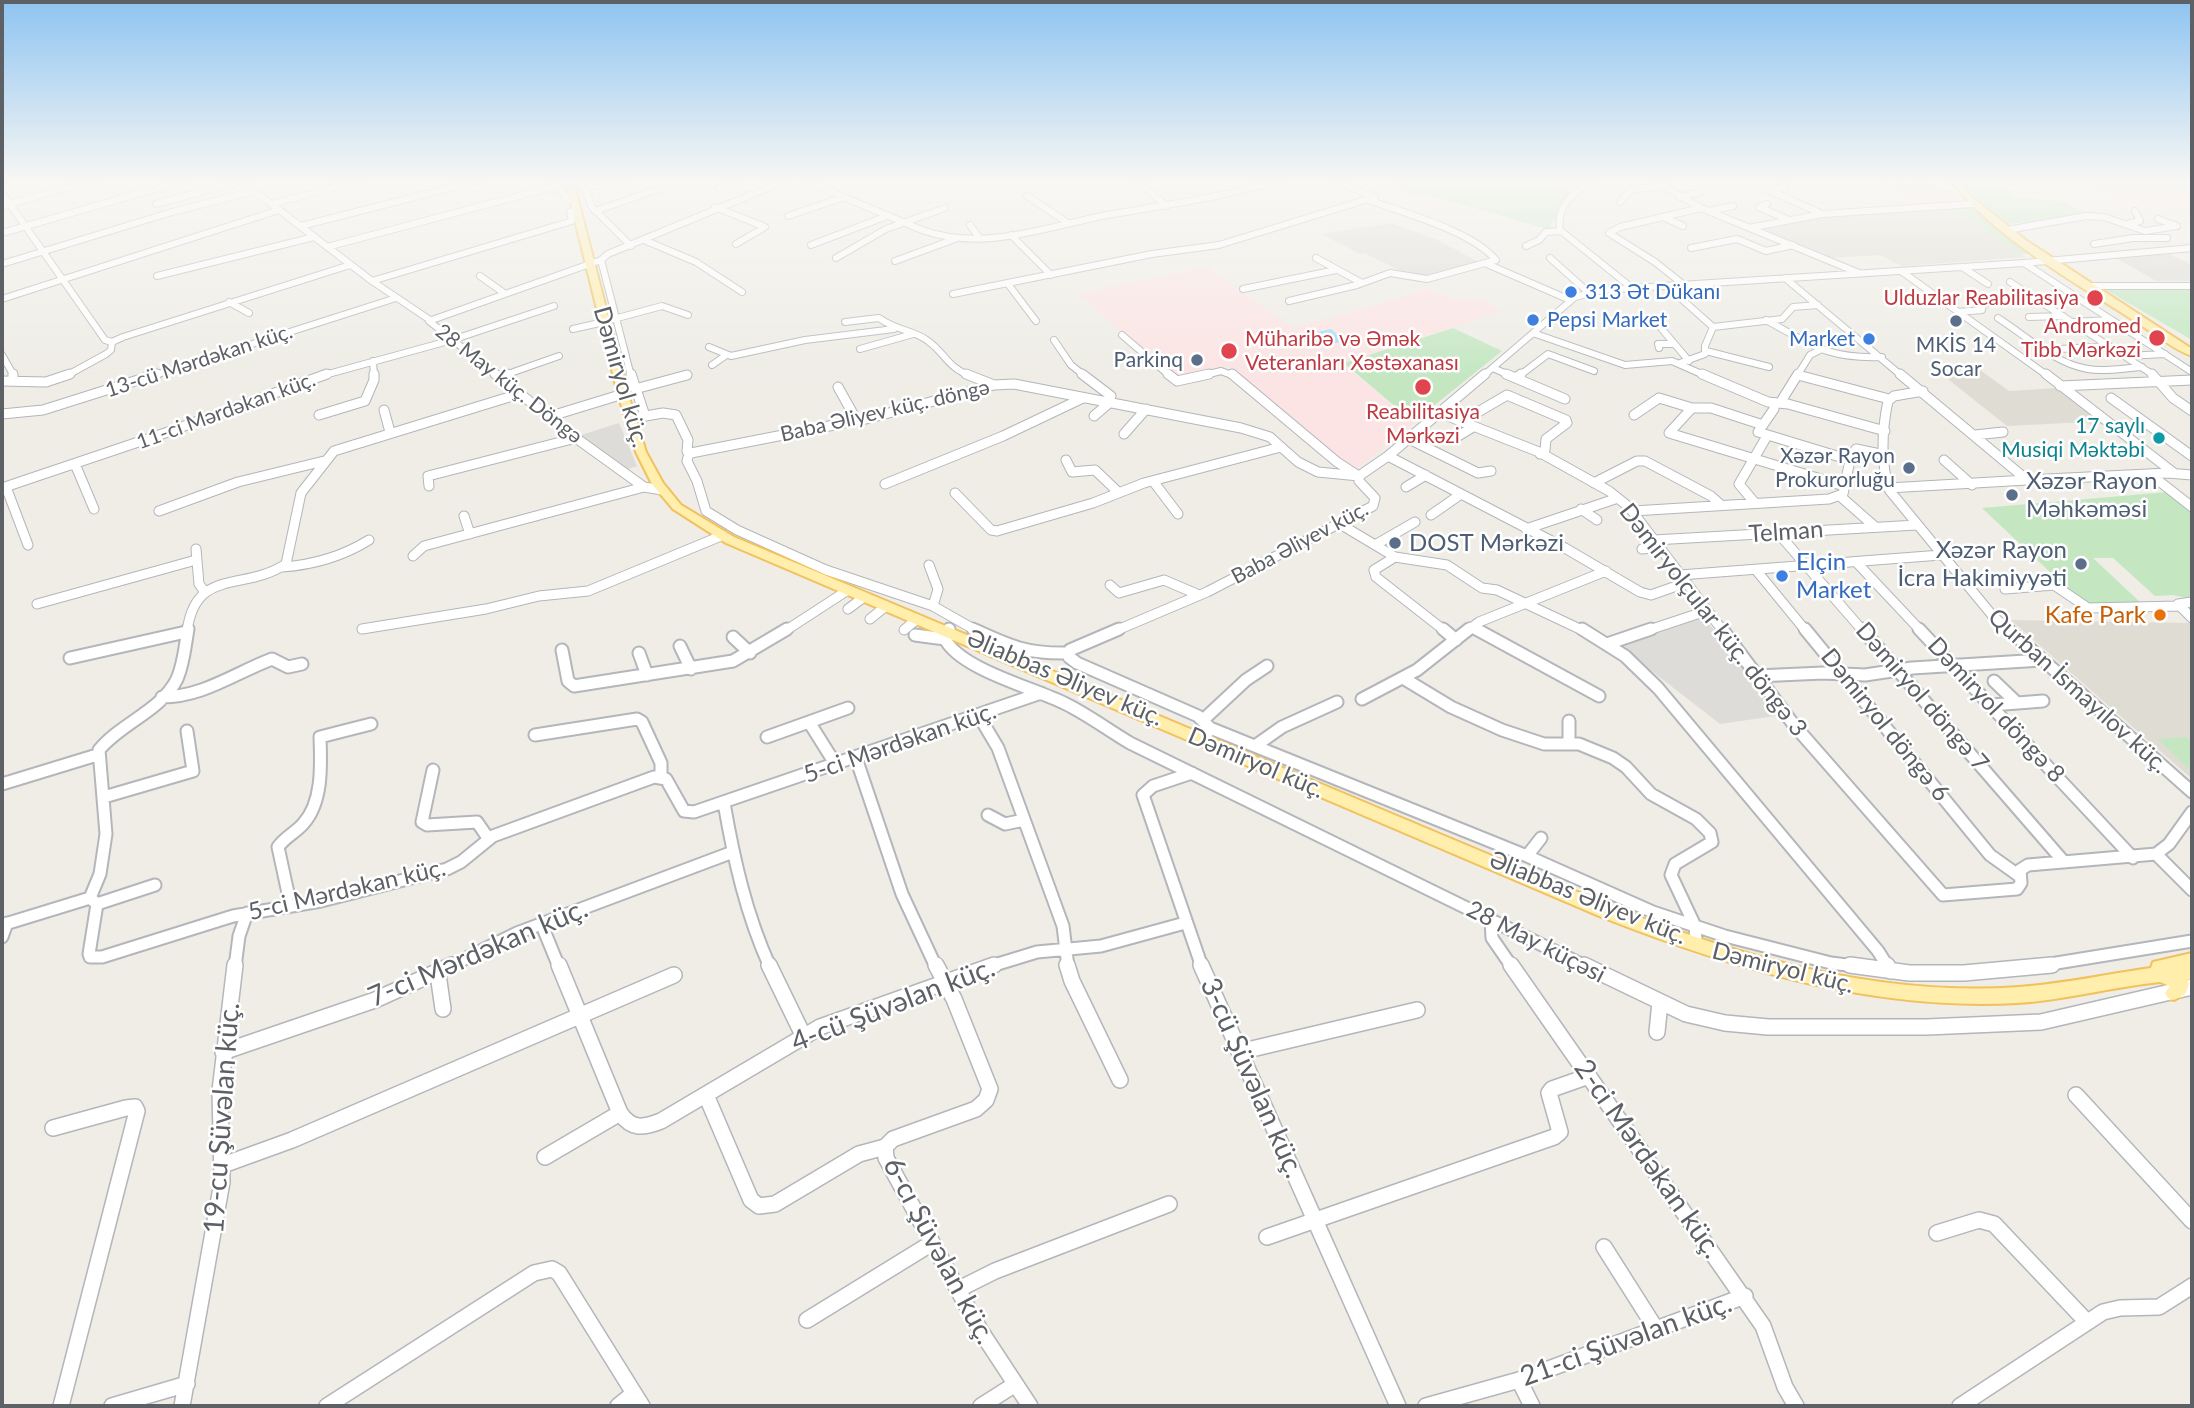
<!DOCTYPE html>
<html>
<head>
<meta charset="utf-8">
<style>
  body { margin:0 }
  #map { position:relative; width:2194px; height:1408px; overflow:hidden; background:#efede6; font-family:Lato,sans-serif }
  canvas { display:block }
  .frame { position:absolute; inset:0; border:4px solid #5d6166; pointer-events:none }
</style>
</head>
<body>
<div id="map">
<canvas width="2194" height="1408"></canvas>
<div class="frame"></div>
</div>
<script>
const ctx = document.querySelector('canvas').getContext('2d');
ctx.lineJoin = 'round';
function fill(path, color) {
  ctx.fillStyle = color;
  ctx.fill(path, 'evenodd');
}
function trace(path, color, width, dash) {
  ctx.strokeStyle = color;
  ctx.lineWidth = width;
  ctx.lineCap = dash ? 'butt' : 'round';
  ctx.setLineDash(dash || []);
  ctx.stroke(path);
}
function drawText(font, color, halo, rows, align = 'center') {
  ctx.font = font + ' Lato,sans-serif';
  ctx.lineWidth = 5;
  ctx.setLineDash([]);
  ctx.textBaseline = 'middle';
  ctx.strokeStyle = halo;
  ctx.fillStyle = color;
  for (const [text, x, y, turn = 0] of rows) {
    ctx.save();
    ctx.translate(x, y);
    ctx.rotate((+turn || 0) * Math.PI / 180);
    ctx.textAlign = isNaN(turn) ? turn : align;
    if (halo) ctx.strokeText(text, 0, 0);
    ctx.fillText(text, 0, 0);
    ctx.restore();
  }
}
fill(new Path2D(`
  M 1392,223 L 1440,241 L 1482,264 L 1422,278 L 1399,270 L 1364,253 L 1360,254 L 1321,234 Z
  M 2169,254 L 2192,265 L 2192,281 L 2156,281 L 2116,258 Z
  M 619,423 L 637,466 L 626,470 L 581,435 Z
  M 1702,615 L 1782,715 L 1720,724 L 1617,644 Z`), '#dedcd8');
fill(new Path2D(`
  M 1953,207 L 2026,257 L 1902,266 L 1880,255 L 1833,258 L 1759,228 L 1822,217 Z
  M 1980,370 L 2009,391 L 2057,388 L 2105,424 L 2091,425 L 2086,422 L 2007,426 L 1944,376 L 1948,372 Z
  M 2011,620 L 2192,623 L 2192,779 Z`), '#dfdcd4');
fill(new Path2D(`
  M 2078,180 L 2192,180 L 2192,214 L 2142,200 L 2126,205 Z
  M 1879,182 L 1938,184 L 1934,185 L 1937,189 L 1953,190 L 1963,202 L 1919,206 Z
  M 1208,267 L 1292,328 L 1387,302 L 1426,288 L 1454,299 L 1480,299 L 1503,311 L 1343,363 L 1403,415 L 1416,421 L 1358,468 L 1351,467 L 1229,366 L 1178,379 L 1077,294 Z`), '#fbe4e3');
fill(new Path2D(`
  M 1398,180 L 1551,180 L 1570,191 L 1550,226 L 1553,228 L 1551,230 L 1420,193 L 1414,195 L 1391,185 L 1401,182 Z
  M 1960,180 L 2076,180 L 2088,188 L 2003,186 L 2017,198 L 2064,201 L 2088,215 L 2035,226 L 2026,222 L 2008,224 L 1961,185 Z
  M 1970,206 L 2035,253 L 2021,254 L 1953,207 Z
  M 2101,287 L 2192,288 L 2192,340 Z
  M 1453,328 L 1502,351 L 1416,420 L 1404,414 L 1344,363 Z
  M 2168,492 L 2192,510 L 2192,599 L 2173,595 L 2155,596 L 2113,558 L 2093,558 L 2142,604 L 2086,606 L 1982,508 Z
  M 2186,737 L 2192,743 L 2192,772 L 2158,739 Z`), '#c4e7c2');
fill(new Path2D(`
  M 1331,329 L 1345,341 L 1312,348 L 1299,336 Z`), '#a7dcff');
const minorFar3 = new Path2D(`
  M 240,180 L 372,281 L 430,320
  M 558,180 L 564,196 L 574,201
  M 581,180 L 592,207 L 631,246
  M 803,180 L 922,230 C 984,252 1045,227 1107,215 C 1165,205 1224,197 1281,180
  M 1136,180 L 1167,206
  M 1593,180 C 1574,192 1556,206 1560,230 L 1632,288
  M 1653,180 L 1701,208 L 1859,273
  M 1556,181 L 1576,191
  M 1785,187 L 1769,190 L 1822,214
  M 583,188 L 622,180
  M 719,188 L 736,180
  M 2,193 L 105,340 L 112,342
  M 1027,196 L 1068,223
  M 1680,197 L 1700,192
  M 1620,202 L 1632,189 L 1663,187
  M 156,204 L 246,180
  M 271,204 L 363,180
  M 1767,204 L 1759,207 L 1789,220
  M 2,206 L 94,180
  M 715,207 L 765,227 L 736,244
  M 595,211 L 656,190
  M 1709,211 L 1733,206
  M 788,216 L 844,197
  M 1663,217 L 1683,226
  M 2127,224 L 2140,221 L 2135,211
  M 970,225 L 980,239
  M 301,226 L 481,180
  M 1749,228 L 1822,214 L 1973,204
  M 2007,230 L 2086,216 L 2104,217 L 2145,231 L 2177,226 L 2158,219
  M 2,233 L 186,180
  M 1011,235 L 1051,275
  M 644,240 L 696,262 L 742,292
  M 2094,244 L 2133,238 L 2167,238
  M 811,245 L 887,216
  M 1526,246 L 1539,240 L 1546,232 L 1561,231
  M 327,247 L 560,185
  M 1691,248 L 1737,239 L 1766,251 L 1793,245
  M 836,258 L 886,229 L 945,208
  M 1316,258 L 1362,283
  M 1550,258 L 1588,292
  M 601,260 L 631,376
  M 895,261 L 955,239
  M 2024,263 L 2192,372
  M 2,264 L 172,212 L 254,191
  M 1487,264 L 1570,300
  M 1962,267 L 1988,284
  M 1901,271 L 2048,376
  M 157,276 L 314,237
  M 480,276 L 504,293
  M 1785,278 L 1902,376
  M 372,281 L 572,221 L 570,212 L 577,209
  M 2010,282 L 2155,376
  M 1008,284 L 1036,321
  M 1684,285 L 1655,262 L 1609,233 L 1620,227 L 1701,208
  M 1667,286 L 1713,327
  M 2093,286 L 2192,286
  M 1243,289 L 1336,270
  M 953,294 L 1152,254 L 1219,245 L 1375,197 L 1331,180
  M 2,299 L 279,210
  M 1289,301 L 1357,285 L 1390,273 L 1427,279 L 1496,260 C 1470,230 1406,214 1369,200
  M 229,302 L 249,313
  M 1958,312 L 1982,310 L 1983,304 L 1988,303 L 2036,300
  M 2029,317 L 2063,316
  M 1998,318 C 2025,335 2055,364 2088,369 C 2105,372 2124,368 2142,367
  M 610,320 L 662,306 L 688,315
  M 1766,320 C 1812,345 1827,359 1882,357
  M 845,322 L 879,318 C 897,331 914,330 928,341 C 946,354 946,366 970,376
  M 2072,322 L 2110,320
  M 1661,328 L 1689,361
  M 573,329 L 604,322
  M 1533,333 L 1625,365 L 1672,361 L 1706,376
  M 1122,335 L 1170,376
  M 1054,340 L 1071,365 L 1085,376
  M 709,347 L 731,356 L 805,340 L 894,329
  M 1659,348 L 1658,344 L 1674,344
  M 860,349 L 913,334
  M 2044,350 L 2109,346
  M 1706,351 L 1769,367
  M 2,355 L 14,376
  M 2126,356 L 2165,354
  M 373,361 L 374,376
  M 1680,363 L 1705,354 L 1705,346 L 1713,327 L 1782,319 L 1793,307 L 1818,305
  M 712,365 L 725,356
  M 1493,368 L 1511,376
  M 66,376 L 106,354 L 111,350 L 112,342 L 123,337 L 350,265
  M 152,376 L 396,298
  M 321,376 L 452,340 L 554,306
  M 498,376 L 429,321 L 601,260 L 608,254 L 787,180
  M 502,376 L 559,356
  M 1201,376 L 1221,371 L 1234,376
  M 1483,376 L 1575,297 L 1602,290 L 2024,263 L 2192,248
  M 1519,376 L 1548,354 L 1594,371
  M 1797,376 L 1810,355 L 1820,350`);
const minorFar2 = new Path2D(`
  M 495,374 L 576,438 L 644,487 L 662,490
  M 631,374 L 645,416
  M 966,374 L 994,385
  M 1082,374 L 1111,396 L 1109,403 L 1094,416
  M 1168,374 L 1177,381 L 1209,374
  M 1232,374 L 1337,462 L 1357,475
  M 1506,374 L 1565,399
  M 1702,374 L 1768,402 L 1788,404 L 1885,431
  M 2046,374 L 2174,473
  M 2152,374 L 2173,398 L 2192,411
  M 1798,375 L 1889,399
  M 498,377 L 507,374
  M 1517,377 L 1521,374
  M 2,381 L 46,382 L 70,374
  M 13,381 L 13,374
  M 2060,386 L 2192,380
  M 838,387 L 857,421
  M 635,389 L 687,375
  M 1923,391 L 1894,396 L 1888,401 C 1882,429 1880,464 1890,491 L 1992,615 L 2010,631
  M 2111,398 L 2192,456
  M 1774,403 L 1774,409 L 1758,432 L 1850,460
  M 1780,403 L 1798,374
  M 384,410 L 390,432
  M 1440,413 L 1539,452 L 1609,491 L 1629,507 L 1723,631
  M 2,414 L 43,410 L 157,374
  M 319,415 L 365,401 L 374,380 L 374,374
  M 1634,415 L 1659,398 L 1692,408
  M 548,417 L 623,394
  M 634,418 L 663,413 L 676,415 L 688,440 L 687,451 L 691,453 L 870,418 L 994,385 L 1014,384 L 1241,428 L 1270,437 L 1298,462 L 1318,472 L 1359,476
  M 1461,422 L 1507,395 L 1566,420 L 1567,423 L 1546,439 L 1545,450 L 1540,454
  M 1763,425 L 1711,408 L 1692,408 L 1669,433 L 1844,486
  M 1124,434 L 1146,409
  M 1975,435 L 2003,432
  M 1455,438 L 1473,427
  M 1409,439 L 1478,473 L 1491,471
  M 689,453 L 687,461 L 697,481 L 706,511 L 737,530 L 826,570 L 933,606 L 977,631
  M 1388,456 L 1565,548 L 1640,592 L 1651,595 L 1685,583
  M 1066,460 L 1072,472 L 1095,470 L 1117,491
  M 1944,460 L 1972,485
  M 75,464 L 94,509
  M 2150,474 L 2192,507
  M 2027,480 L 2168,473 L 2192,475
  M 1153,481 L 1178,514
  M 1594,483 L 1637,461 L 1645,461 L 1711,496 L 1720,504
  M 885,484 L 1003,436 L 1083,398
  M 429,486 L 428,476 L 576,438
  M 6,487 L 28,545
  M 1406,487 L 1426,475
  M 2,488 L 165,433 L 327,374
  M 1888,488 L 2027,480 L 1900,374
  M 955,493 L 991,530 L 997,531 L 1093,503 L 1144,483 L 1281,447
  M 1840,496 L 1873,525
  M 1754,502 L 1739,484 L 1767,436
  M 1581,509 L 1597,520
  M 159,511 L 238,482 L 324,461
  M 1633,511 L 1829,499 L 1843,494 L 1850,460 L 1856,449 L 1885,455
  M 1431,515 L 1461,494
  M 464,516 L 470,534
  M 1340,524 L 1395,557 L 1447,565 L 1482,588 L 1497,590 L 1584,631
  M 1526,529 L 1618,498
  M 1778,533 L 1863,631
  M 1654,540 L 1917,525
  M 1375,545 L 1415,522
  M 196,549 L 199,584 L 205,592
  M 1642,549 L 1659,547
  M 413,556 L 424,546 L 644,487
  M 1395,557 L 1374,570 L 1376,577 L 1445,631
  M 1858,564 L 1921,631
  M 929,565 L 938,589 L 933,606
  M 282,567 C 313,565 343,556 369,540
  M 1756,570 L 1806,631
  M 1680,575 L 1941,555
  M 1110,585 L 1119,593 L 1164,580 L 1199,595
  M 2005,589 L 2054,585 L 2088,608 L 2179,606
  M 2192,602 L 2178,604 L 2192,618
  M 37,604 L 196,560
  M 848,609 L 864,597
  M 870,619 L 886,606
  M 1471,627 L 1479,631
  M 362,629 L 486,609 L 539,596 L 588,591 L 721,536
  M 904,630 L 917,619
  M 187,631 C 196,567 243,592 286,564 L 301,493 L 334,451 L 519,394
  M 785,631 L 848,590
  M 1115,631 L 1207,592 L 1373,506 L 1375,498 L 1359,481 L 1359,476 L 1388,456 L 1485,374
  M 1467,631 L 1479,622 L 1606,571
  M 1646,631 L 1706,611`);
const minorFar1 = new Path2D(`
  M 949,629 L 945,639 C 960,669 1034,688 1064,703 C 1087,714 1108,730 1130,743 L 1587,967
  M 973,629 C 1010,646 1026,654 1068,653
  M 1119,629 L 1070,650 L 1069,657 L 1077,663 L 1198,716 L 1210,728 L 1205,737
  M 1443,629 L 1456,640
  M 1476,629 L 1599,696
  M 1582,629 L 1625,656 L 1658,688 L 1878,951 L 1888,967
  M 1722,629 L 1794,725 L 1943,895 L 2017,889 L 2021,883 L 2020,870 L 2028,865 L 2156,854 L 2169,844 L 2192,812
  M 1805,629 L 1990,855 L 2018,875
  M 1862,629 L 2064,862
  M 1919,629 L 2133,858
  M 2008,629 L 2192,792
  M 915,635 L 945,639
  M 733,637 L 750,653
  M 1607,644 L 1651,629
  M 680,646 L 691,669
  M 562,650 L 568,681 L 574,686 L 733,661 L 787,629
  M 639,653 L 647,675
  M 70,658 L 186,632
  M 1757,676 L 1823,673 L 1865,675 L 1912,668 L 2042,660
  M 1403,678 L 1451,707 L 1502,730 L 1544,744 L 1579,744 L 1613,758 L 1626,767 L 1651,794 L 1696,819 L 1710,833 L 1712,842 L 1675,864 L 1671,875 L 1695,926 L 1696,942
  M 1994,681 L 2017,703
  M 162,697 C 203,697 235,673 272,659 L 288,667 L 302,664
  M 1362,699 L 1417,670 L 1469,629
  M 1992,705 L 2043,701
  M 979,716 L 998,748 L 1063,926 L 1068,967
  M 1203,720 L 1246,680 L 1267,666
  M 1569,721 L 1569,740
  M 809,722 L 836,765
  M 1210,728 L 1527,856 L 1653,912 L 1725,936 L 1831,963 L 1863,967
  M 535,735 L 637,719 L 642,722 L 661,763 L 661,776
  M 767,737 L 848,708
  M 1255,746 L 1282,727 L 1337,702
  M 856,758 L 902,894 L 936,967
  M 433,770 L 422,822 L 427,825 L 477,822 L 488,838
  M 1192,773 L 1153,786 L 1143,795 L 1202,967
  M 2,784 L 97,755
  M 104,797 L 193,771 L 187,731
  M 724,803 C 734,860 746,914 770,967
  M 988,815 L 1005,824 L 1024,820
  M 2156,854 L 2192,890
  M 1527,856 L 1541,838
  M 90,898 L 100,874 L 106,834 L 99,750 C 121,723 161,711 177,679 C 184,663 185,646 188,629
  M 97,904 L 155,885
  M 286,907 L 288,893 L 278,847 C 285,837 295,833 303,824 C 323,802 321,765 320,737 L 371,724
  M 1491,918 L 1492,938 L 1512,967
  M 541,923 L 559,967
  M 2,925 L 90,898 L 97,904 L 89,954 L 90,957 L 102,957 L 233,916 L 321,901 L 447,869 L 461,862 L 493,836 L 654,777 L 666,779 L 684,811 L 694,812 L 1041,693
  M 2,937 L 7,923
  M 235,967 L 239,936 L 247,913
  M 448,967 L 517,933 L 733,852
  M 988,967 L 1037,952 L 1101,946 L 1185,923
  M 2032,967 L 2192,941`);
const minor = new Path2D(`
  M 559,965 L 620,1113 C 632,1130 643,1128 661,1121 L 820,1027 L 994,965
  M 769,965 L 803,1035
  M 936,965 L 954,999 L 990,1089 L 986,1100 L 976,1109 L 893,1139 L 885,1147 L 886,1158 L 980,1330 L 1030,1406
  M 1067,965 L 1072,981 L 1120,1080
  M 1201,965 L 1398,1406
  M 1511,965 L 1763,1326 L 1785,1387 L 1796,1406
  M 1584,965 L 1686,1014 L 1725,1023 L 1768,1027 L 1927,1027 L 2041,1022 L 2192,987
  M 1850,965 L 1909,973 L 1964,973 L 2052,965
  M 1887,965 L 1890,971
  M 438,974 L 443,1009
  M 1657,1032 L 1660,1002
  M 223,1052 L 375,1000 L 452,965
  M 1239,1052 L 1417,1010
  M 706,1095 L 751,1200 L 759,1206 L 775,1204 L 859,1154 L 885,1147
  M 2076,1095 L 2192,1221
  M 53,1128 L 126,1108 L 135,1107 L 137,1111 L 61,1406
  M 545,1157 L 620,1113
  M 223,1165 L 292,1140 L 674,975
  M 1937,1233 L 1979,1220 L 1994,1224 L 2087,1322
  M 1267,1237 L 1554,1137 L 1560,1132 L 1549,1093 L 1552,1089 L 1589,1076
  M 1604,1247 L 1656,1329
  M 957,1290 L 995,1271 L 1169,1204
  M 807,1320 L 932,1243
  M 1519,1380 L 1532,1406
  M 112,1406 L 187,1384
  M 182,1406 L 222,1182 L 220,1091 L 235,965
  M 327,1406 L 534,1273 L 552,1269 L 559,1273 L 642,1406
  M 618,1406 L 634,1393
  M 981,1406 L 1014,1385
  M 1426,1406 L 1519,1380 L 1745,1296
  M 1960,1406 L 2103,1312 L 2120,1308 L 2159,1307 L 2192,1286`);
const major = new Path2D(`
  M 565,180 L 573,180 L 628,394 L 646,452 L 663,483 L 681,505 L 734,537 L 1611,906 C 1741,957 1878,997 2019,987 C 2064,984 2107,974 2151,968 L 2153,962 L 2192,953 L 2192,979 L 2187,980 L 2189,984 L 2185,994 L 2174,1000 L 2168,998 L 2165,993 L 2170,986 L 2160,982 C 2112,987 2065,1000 2018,1003 C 1872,1011 1733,969 1599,916 L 726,543 L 673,509 L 652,484 L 636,452 L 618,394 Z
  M 1951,180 L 1959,180 L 1969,195 L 2027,241 L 2192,349 L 2192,356 C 2172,349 2151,331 2133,320 C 2077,284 1989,234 1951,180 Z`);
trace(minorFar3, '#b3b6ba', 8);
trace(minorFar2, '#b3b6ba', 11);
trace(minorFar1, '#b3b6ba', 15);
trace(minor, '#b3b6ba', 18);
trace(major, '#f1c15d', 4);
trace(minorFar3, '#fff', 6);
trace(minorFar2, '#fff', 9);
trace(minorFar1, '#fff', 11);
trace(minor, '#fff', 15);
fill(major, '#ffeeac');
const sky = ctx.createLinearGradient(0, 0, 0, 377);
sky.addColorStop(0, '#8ec4f1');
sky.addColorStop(0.48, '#f8f7f4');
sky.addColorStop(1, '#f8f7f400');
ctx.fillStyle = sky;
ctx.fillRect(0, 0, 2194, 377);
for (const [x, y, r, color] of [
  [1571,292,7,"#3f7fe0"],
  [2095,298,9,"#e0444e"],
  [1533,320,7,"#3f7fe0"],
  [1956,321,7,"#5c6f8a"],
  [2157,338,9,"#e0444e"],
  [1869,339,7,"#3f7fe0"],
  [1229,351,9,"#e0444e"],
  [1197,360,7,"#5c6f8a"],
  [1423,387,9,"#e0444e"],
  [2159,438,7,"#0f9aa8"],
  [1909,468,7,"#5c6f8a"],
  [2012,495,7,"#5c6f8a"],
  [1395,543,7,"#5c6f8a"],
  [2081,564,7,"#5c6f8a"],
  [1782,576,7,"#3f7fe0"],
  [2160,615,7,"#e8710a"]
]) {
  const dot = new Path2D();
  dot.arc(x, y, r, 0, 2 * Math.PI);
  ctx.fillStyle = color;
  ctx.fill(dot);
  trace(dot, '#fff', 2.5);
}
drawText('21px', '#366cbe', '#fff', [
  ["313 Ət Dükanı",1585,292],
  ["Pepsi Market",1547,320],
  ["Market",1855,339,"right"]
], 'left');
drawText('21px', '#be3a42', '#fff', [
  ["Ulduzlar Reabilitasiya",2079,298],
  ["Andromed",2141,326],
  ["Tibb Mərkəzi",2141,350],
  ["Müharibə və Əmək",1245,339,"left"],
  ["Veteranları Xəstəxanası",1245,363,"left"],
  ["Reabilitasiya",1423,412,"center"],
  ["Mərkəzi",1423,436,"center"]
], 'right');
drawText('21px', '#4e5e75', '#fff', [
  ["MKİS 14",1956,345,"center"],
  ["Socar",1956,369,"center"],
  ["Parkinq",1183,360],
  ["Xəzər Rayon",1895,456],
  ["Prokurorluğu",1895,480]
], 'right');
drawText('21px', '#5d6166', '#fff', [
  ["13-cü Mərdəkan küç.",199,361,-18],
  ["28 May küç. Döngə",509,384,38],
  ["11-ci Mərdəkan küç.",226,411,-20],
  ["Baba Əliyev küç. döngə",885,411,-13],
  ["Baba Əliyev küç.",1300,543,-28]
]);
drawText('21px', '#0d838f', '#fff', [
  ["17 saylı",2145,426],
  ["Musiqi Məktəbi",2145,450]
], 'right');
drawText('24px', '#5d6166', '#fff', [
  ["Dəmiryol küç.",621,377,74],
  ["Telman",1786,532,-4],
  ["Dəmiryolçular küç. döngə 3",1713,620,52],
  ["Əliabbas Əliyev küç.",1065,678,23],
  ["Qurban İsmayılov küç.",2078,691,42],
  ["Dəmiryol döngə 7",1922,697,49],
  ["Dəmiryol döngə 8",1996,710,47],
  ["Dəmiryol döngə 6",1885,725,51],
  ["5-ci Mərdəkan küç.",900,743,-19],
  ["Dəmiryol küç.",1256,763,23],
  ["5-ci Mərdəkan küç.",347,890,-13],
  ["Əliabbas Əliyev küç.",1588,898,22],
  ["28 May küçəsi",1536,942,27],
  ["Dəmiryol küç.",1783,968,14]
]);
drawText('24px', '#4e5e75', '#fff', [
  ["Xəzər Rayon",2026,481],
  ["Məhkəməsi",2026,509],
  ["DOST Mərkəzi",1409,543],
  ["Xəzər Rayon",2067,550,"right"],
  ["İcra Hakimiyyəti",2067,578,"right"]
], 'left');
drawText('24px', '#366cbe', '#fff', [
  ["Elçin",1796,562],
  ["Market",1796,590]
], 'left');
drawText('24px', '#c56008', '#fff', [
  ["Kafe Park",2146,615]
], 'right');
drawText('28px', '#5d6166', '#fff', [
  ["7-ci Mərdəkan küç.",478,953,-23],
  ["4-cü Şüvəlan küç.",893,1005,-21],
  ["3-cü Şüvəlan küç.",1252,1078,66],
  ["19-cu Şüvəlan küç.",222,1118,-86],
  ["2-ci Mərdəkan küç.",1648,1159,55],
  ["6-cı Şüvəlan küç.",939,1251,62],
  ["21-ci Şüvəlan küç.",1626,1340,-20]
]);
</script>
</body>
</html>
